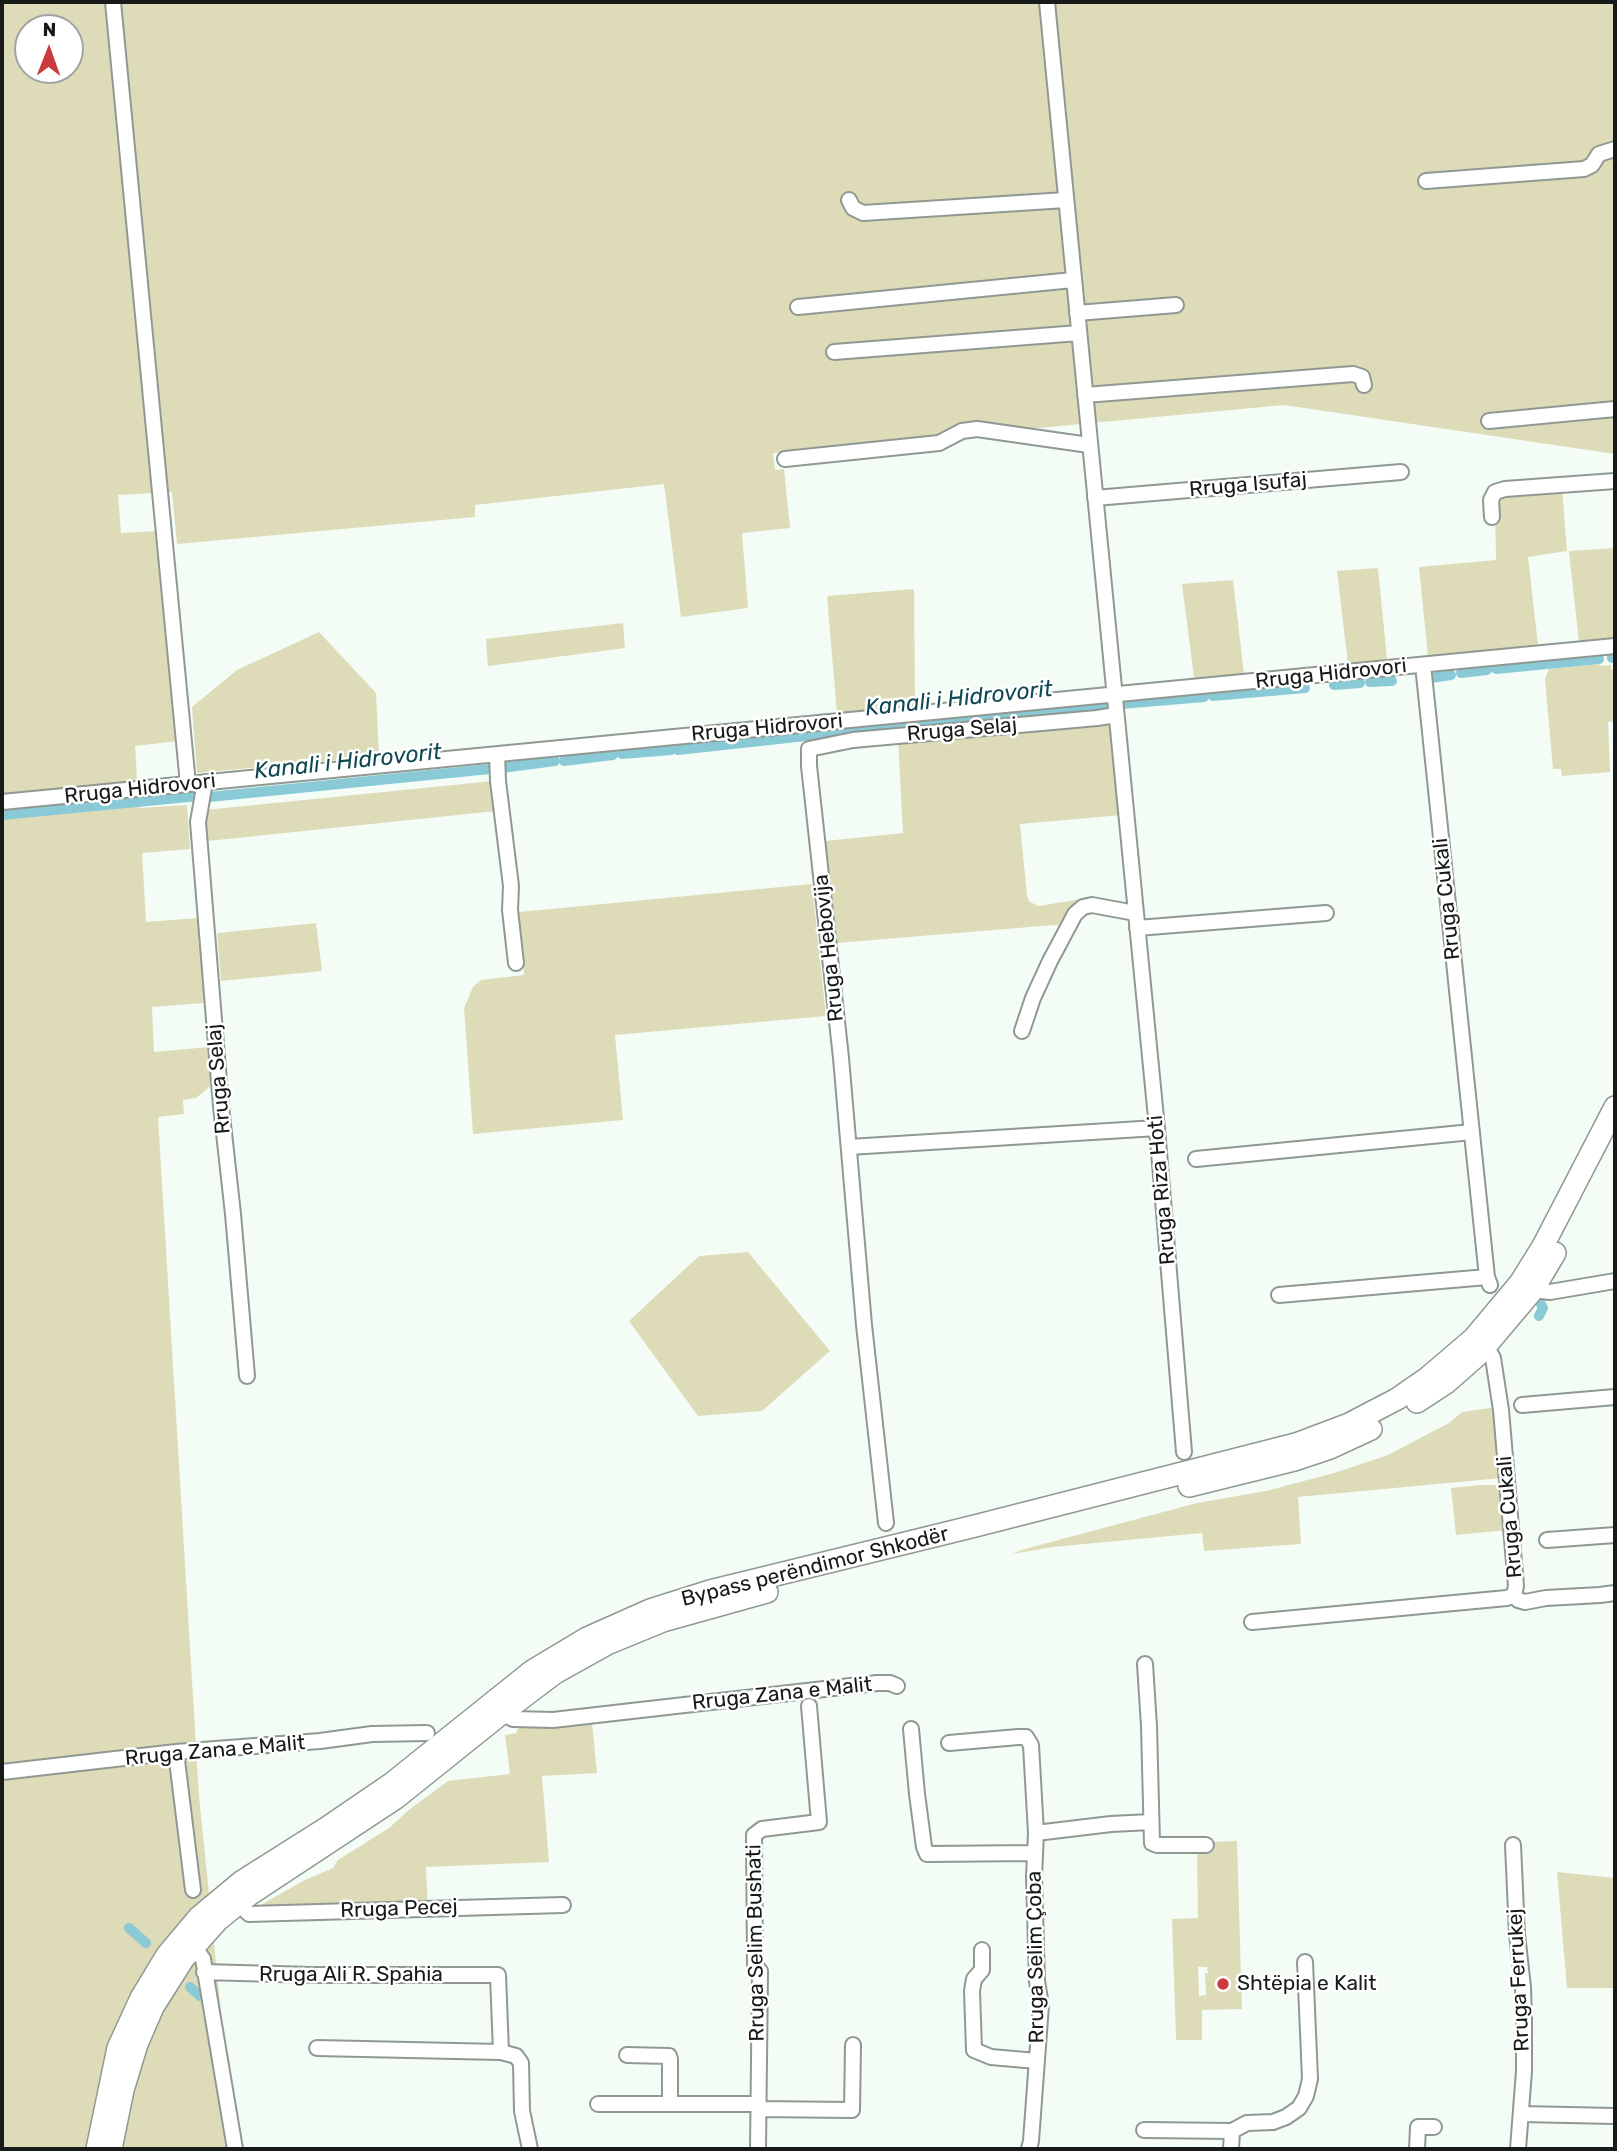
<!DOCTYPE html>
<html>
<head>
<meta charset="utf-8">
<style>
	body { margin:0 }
	#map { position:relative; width:1617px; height:2151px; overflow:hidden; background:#f3fdf6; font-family:Rubik,sans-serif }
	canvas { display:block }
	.frame { position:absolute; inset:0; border:4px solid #171a18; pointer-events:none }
	.north { position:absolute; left:14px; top:14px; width:70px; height:70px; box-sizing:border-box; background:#fff; border:2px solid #a2a3a3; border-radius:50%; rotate:1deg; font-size:19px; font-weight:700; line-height:28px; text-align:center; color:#171a18 }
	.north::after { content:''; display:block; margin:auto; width:24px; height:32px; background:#ca3a3f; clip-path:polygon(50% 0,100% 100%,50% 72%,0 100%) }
</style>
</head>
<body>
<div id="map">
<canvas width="1617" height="2151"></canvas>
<div class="frame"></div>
<div class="north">N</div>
</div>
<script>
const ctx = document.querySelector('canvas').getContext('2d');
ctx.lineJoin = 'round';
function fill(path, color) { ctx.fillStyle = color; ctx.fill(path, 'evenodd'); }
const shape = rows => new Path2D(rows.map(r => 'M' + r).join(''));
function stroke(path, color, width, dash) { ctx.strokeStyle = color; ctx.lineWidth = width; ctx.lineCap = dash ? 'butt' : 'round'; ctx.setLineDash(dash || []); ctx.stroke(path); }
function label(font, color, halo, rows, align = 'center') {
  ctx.font = font + ' Rubik,sans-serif'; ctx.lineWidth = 5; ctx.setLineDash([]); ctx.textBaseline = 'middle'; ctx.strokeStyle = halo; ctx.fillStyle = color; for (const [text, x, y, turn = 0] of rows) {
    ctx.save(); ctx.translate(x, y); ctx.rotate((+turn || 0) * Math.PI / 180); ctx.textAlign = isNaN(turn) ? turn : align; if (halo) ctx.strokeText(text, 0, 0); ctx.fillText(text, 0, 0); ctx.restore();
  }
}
fill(shape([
	[2,2,1615,2,1615,454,1284,405,773,453,775,470,784,469,790,528,742,533,748,608,681,617,664,484,475,505,475,517,177,544,172,492,118,495,121,533,156,531,178,741,135,746,139,808,187,805,190,849,142,853,146,922,198,918,200,935,198,944,201,948,205,1003,152,1007,154,1052,209,1047,213,1084,196,1098,183,1100,184,1114,158,1117,199,1796,235,2149,2,2149],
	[28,28,70,28,70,70,28,70],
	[1562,488,1567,551,1528,557,1538,645,1474,652,1471,654,1428,656,1419,567,1496,560,1495,509,1496,501,1502,494],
	[1615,548,1615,640,1579,643,1569,551],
	[1378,568,1387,659,1348,664,1337,571],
	[1233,580,1244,674,1194,678,1182,584],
	[914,589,915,706,837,714,827,596],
	[623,623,625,648,488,666,486,639],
	[319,632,376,693,379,756,197,773,192,707,237,670],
	[1599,664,1601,666,1611,665,1611,670,1615,669,1615,721,1608,722,1610,772,1562,776,1561,769,1553,769,1545,679,1549,669],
	[1112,720,1115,776,1122,815,1020,824,1027,896,1030,902,1039,906,1081,899,1066,924,837,943,825,841,903,833,898,739],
	[493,781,496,811,208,841,205,810],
	[812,884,826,1016,615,1035,623,1120,473,1134,464,1008,473,987,481,980,524,975,519,912],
	[316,923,322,971,221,981,217,933],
	[748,1252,830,1351,762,1411,698,1416,629,1321,699,1256],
	[1496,1407,1502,1478,1298,1497,1301,1544,1204,1551,1202,1533,1053,1547,1012,1554,1021,1550,1197,1503,1266,1491,1334,1473,1388,1455,1449,1423,1462,1412],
	[1481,1485,1500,1485,1507,1530,1456,1535,1451,1488],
	[589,1719,592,1723,597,1773,542,1776,549,1862,426,1867,428,1908,254,1909,303,1881,333,1868,338,1860,389,1828,410,1809,448,1781,510,1774,505,1735,516,1733,520,1725],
	[1237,1841,1242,2009,1202,2010,1202,2040,1176,2040,1172,1919,1198,1918,1197,1849,1210,1842],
	[1198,1967,1207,1967,1208,1973,1205,1973,1206,1995,1199,1996],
	[1615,1858,1615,1988,1567,1988,1557,1872,1614,1878]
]), '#dedbb9');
stroke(shape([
	[1612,658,1615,658],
	[1496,669,1599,659],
	[1461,673,1487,670],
	[1431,678,1451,675],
	[1370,682,1392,681],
	[1334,685,1360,683],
	[1213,696,1305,688],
	[1121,704,1204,697],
	[811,735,956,723,1112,706],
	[678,750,806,736],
	[622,754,671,750],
	[564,761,613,755],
	[502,768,555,761],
	[209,797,490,769],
	[2,815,199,796],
	[1539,1316,1543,1308,1539,1300],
	[129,1928,146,1943],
	[190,1987,200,1996]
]), '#8acad7', 10);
const minor = shape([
	[113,2,188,784],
	[1047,2,1157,1128,1184,1452],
	[1426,181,1584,169,1592,165,1599,154,1615,149],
	[849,200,853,208,863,213,1066,200],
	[798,307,1073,280],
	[1077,313,1176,305],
	[834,352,1079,333],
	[1085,395,1353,374,1362,377,1364,385],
	[1489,421,1615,409],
	[785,459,939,443,962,431,977,429,1089,445],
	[1095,498,1401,472],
	[1492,517,1491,500,1495,492,1505,489,1615,481],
	[1423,665,1487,1277,1490,1285],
	[497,754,498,781,511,886,510,910,516,963],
	[205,782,198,822,221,1106,233,1214,247,1376],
	[2,802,1615,646],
	[1137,928,1326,913],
	[1022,1031,1033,998,1050,961,1075,914,1083,907,1092,905,1135,913],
	[849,1147,1157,1128],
	[1196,1159,1472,1132],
	[1533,1290,1550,1292,1615,1281],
	[1279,1295,1487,1277],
	[1522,1405,1615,1397],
	[886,1523,864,1325,841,1058,809,766,809,749,853,740,1097,718,1116,715],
	[1547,1540,1615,1535],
	[1514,1595,1518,1600,1525,1602,1546,1598,1600,1595,1615,1593],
	[1252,1622,1507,1598,1514,1595,1516,1586,1501,1410,1493,1358,1486,1345],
	[1145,1664,1149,1726,1152,1843,1157,1845,1206,1845],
	[502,1713,513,1719,553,1720,877,1683,890,1683,897,1686],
	[911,1729,917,1794,924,1847,927,1854,1035,1853],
	[949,1743,1018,1737,1026,1737,1031,1745,1036,1833,1034,1877,1037,1981,1041,2005,1031,2141,1029,2149],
	[176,1752,193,1890],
	[2,1772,176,1752,320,1741,372,1734,427,1733],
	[1036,1833,1111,1824,1151,1822],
	[1513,1845,1517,1934,1523,1987,1524,2020,1524,2071,1518,2149],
	[238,1903,249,1914,563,1905],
	[194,1946,203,1959,235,2149],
	[982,1950,982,1970,974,1979,972,1991,974,2050,991,2057,1037,2061],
	[204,1972,311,1975,498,1975,501,2052],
	[317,2048,501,2052,516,2056,521,2063,522,2111,530,2149],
	[627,2055,669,2056,670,2059,670,2103],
	[598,2104,758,2104],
	[758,2109,852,2110,853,2045],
	[1521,2114,1615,2116],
	[1144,2130,1232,2131,1247,2123,1273,2122,1286,2117,1299,2108,1306,2096,1310,2079,1305,1962],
	[758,2149,760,1971,755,1965,754,1835,762,1829,819,1822,809,1706],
	[1231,2149,1232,2131],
	[1417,2149,1418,2127,1434,2127]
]);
const highway = shape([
	[1417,1402,1446,1383,1479,1354,1533,1290,1555,1253],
	[1189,1486,1294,1460,1330,1448,1371,1429],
	[97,2149,118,2048,141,1998,167,1955,199,1917,241,1882,325,1829,391,1784,532,1671,587,1638,650,1610,710,1591,971,1527,1296,1444,1349,1424,1397,1399,1426,1379,1474,1338,1520,1283,1543,1246,1615,1107],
	[111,2149,123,2090,137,2044,153,2007,184,1958,218,1920,249,1895,396,1798,502,1713,555,1673,607,1644,663,1621,767,1592]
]);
stroke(minor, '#8f9992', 18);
stroke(highway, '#8f9992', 24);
stroke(minor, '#fff', 14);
stroke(highway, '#fff', 21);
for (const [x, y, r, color] of [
	[1223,1984,7,"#ca3a3f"]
]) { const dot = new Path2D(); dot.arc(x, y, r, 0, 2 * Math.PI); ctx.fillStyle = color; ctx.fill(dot); stroke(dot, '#fff', 2.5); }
label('21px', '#171a18', '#fff', [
	["Rruga Isufaj",1248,485,-5],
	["Rruga Hidrovori",1331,674,-6],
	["Rruga Hidrovori",767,728,-5],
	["Rruga Selaj",962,730,-5],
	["Rruga Hidrovori",140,789,-6],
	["Rruga Cukali",1447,899,-96],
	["Rruga Hebovija",829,948,-96],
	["Rruga Selaj",219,1079,-95],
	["Rruga Riza Hoti",1162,1190,-95],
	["Rruga Cukali",1510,1517,-95],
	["Bypass perëndimor Shkodër",815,1567,-14],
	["Rruga Zana e Malit",782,1694,-6],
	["Rruga Zana e Malit",215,1751,-5],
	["Rruga Pecej",399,1909,-2],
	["Rruga Selim Bushati",756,1943,-91],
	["Rruga Selim Çoba",1036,1957,-91],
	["Rruga Ali R. Spahia",351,1975],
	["Rruga Ferrukej",1519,1980,-93]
]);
label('21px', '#171a18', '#fff', [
	["Shtëpia e Kalit",1237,1984]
], 'left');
label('italic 23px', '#0f4852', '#fff', [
	["Kanali i Hidrovorit",959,699,-6],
	["Kanali i Hidrovorit",348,762,-6]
]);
</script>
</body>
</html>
